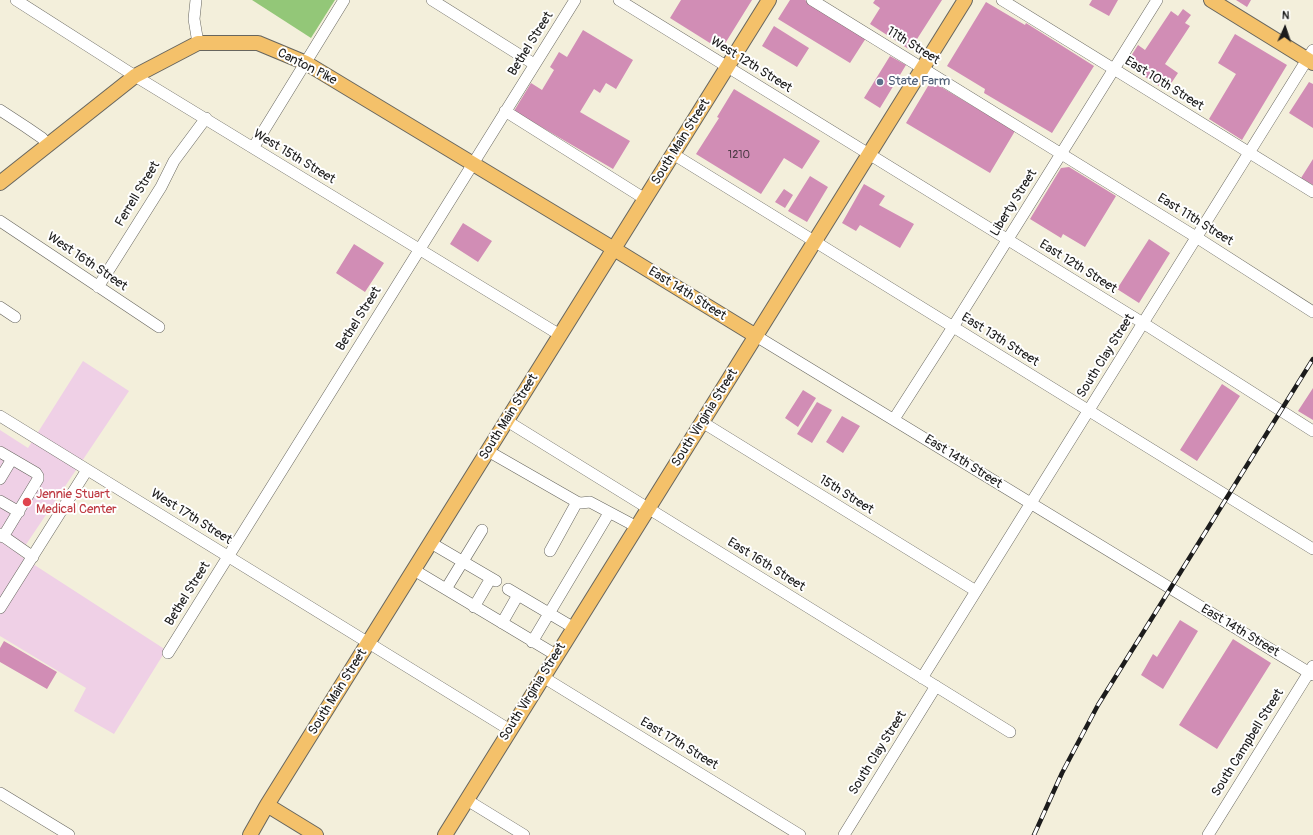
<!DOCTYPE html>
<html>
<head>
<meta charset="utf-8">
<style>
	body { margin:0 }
	#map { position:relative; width:1313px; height:835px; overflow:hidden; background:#f3efdb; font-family:Pangolin,sans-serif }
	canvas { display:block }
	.north { position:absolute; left:1265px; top:8px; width:40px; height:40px; -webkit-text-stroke:3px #fff; paint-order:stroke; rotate:3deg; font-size:11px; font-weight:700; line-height:16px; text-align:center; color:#1c1c1c }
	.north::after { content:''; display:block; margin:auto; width:14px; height:18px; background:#1c1c1c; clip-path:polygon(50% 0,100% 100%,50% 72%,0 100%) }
</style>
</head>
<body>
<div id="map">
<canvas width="1313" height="835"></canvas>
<div class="north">N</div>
</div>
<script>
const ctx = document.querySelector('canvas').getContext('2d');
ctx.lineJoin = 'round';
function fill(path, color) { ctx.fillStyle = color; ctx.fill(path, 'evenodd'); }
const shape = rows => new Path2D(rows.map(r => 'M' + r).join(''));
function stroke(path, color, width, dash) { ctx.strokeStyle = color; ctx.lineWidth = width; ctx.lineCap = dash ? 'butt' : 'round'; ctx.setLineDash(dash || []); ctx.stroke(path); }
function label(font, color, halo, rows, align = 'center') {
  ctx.font = font + ' Pangolin,sans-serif'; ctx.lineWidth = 4; ctx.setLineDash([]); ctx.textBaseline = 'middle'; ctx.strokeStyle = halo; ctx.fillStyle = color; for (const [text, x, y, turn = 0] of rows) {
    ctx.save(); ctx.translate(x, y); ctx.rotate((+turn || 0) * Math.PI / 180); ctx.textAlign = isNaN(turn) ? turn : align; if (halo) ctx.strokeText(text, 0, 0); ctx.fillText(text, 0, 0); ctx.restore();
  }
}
fill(shape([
	[83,361,129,391,19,555,166,650,114,734,74,711,86,688,0,636,0,430,28,448]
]), '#efd0e6');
fill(shape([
	[252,0,335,0,311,38]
]), '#93c778');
fill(shape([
	[681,0,752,0,721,50,670,18],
	[790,0,805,0,866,38,850,63,778,19],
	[875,0,942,0,910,50,870,24,880,8,873,3],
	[1092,0,1118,0,1109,16,1089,5],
	[1236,0,1251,0,1247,7],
	[986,2,1025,25,1026,23,1094,66,1052,133,984,93,985,89,947,66],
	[1183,9,1191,15,1185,23,1190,26,1165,64,1178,73,1170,85,1163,80,1159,86,1126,64,1138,45,1145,50,1171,11,1178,16],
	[774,26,809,48,797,67,762,46],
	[583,30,633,60,616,89,606,83,600,93,594,89,580,112,630,141,613,169,514,111,531,83,542,90,554,70,550,67,559,52,567,57],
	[1235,34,1287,65,1242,140,1209,119,1236,74,1218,63],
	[890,56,906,65,880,108,864,98],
	[931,81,1015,131,990,173,906,123],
	[1309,82,1313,84,1313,128,1289,113],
	[734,89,820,141,802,169,784,158,761,194,696,154,719,118,717,117],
	[1313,159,1313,185,1301,178],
	[1069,167,1116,196,1085,247,1063,234,1061,238,1030,219,1061,168],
	[810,176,828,187,807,222,788,211],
	[864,184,885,196,879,205,914,224,900,248,860,225,856,231,842,223],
	[784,189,793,195,785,208,775,202],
	[463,223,492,241,478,262,450,244],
	[1149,239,1170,253,1139,303,1117,289],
	[354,244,384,263,365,292,336,273],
	[1222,384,1240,396,1197,461,1180,450],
	[1313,388,1313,420,1298,411],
	[803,390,816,398,798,427,785,418],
	[817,402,832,410,812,443,797,434],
	[842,416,860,426,843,453,826,442],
	[1180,620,1198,631,1163,689,1141,675,1153,654,1157,657],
	[1233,639,1271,663,1217,749,1179,725],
	[4,641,57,672,47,689,0,662,0,648]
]), '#d18db5');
const minor = shape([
	[16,0,135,76,560,335],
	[196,0,194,19,198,43],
	[432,0,534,64],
	[619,0,1143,323,1313,431],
	[812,0,1196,237,1313,312],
	[1002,0,1313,192],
	[0,110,26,127,42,138,48,145],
	[505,111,645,199],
	[253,148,344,0],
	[673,154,1313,549],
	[0,221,159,327],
	[98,287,161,187,174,161,206,118],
	[0,307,15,317],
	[756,336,1313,675],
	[0,416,510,730],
	[894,419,953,327,1157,0],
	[507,421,1010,732],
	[702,422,976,591],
	[488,451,577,502,581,503,590,502,637,527],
	[0,452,36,473,38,476,38,479,3,537],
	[0,479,12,459],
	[0,501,19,512],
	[0,534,33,557],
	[431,543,496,581],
	[550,551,577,502],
	[414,570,556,655],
	[446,589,482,530],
	[508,589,574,628],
	[474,607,491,578],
	[0,608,87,470],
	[502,623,518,595],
	[532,642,609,513],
	[168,653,575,0],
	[543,677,800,835],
	[922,678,1313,50],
	[0,793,69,835],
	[467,800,524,835],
	[844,835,936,686],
	[1208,835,1313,666]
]);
const major = shape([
	[1211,0,1313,63],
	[0,183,135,76,198,43,258,43,306,63,614,249,756,336],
	[267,805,316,835],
	[250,835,267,805,769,0],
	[445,835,965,0]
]);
stroke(minor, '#67665f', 12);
stroke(major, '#67665f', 16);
stroke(minor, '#fff', 11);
stroke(major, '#f4c16a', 14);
const rail = shape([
	[1034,835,1062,773,1098,705,1313,359]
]);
stroke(rail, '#1c1c1c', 4.5);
stroke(rail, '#fff', 3, [9]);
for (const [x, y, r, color] of [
	[880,82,4,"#5c6f8a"],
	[27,502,5,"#e0444e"]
]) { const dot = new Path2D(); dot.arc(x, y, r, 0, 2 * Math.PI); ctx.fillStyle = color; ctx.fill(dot); stroke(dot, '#fff', 1.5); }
label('11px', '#493842', null, [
	["1210",739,155]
]);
label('13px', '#1c1c1c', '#fff', [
	["Bethel Street",531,44,-58],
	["11th Street",913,46,32],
	["West 12th Street",751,65,32],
	["Canton Pike",307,67,27],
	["East 10th Street",1164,84,32],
	["South Main Street",681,142,-58],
	["West 15th Street",294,157,31],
	["Ferrell Street",138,194,-59],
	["Liberty Street",1014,203,-58],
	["East 11th Street",1195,220,32],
	["West 16th Street",87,262,34],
	["East 12th Street",1078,267,32],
	["East 14th Street",687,294,32],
	["Bethel Street",359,319,-58],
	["East 13th Street",1000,340,32],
	["South Clay Street",1106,356,-58],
	["South Main Street",509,417,-58],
	["South Virginia Street",705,418,-58],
	["East 14th Street",963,462,32],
	["15th Street",846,495,32],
	["West 17th Street",191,517,32],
	["East 16th Street",766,565,32],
	["Bethel Street",188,594,-58],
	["East 14th Street",1240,631,31],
	["South Main Street",338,692,-58],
	["South Virginia Street",533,692,-58],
	["South Campbell Street",1248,743,-58],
	["East 17th Street",679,744,31],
	["South Clay Street",878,753,-58]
]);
label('13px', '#4e5e75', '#fff', [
	["State Farm",888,82]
], 'left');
label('13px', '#be3a42', '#fff', [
	["Jennie Stuart",36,495],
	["Medical Center",36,510]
], 'left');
</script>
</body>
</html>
